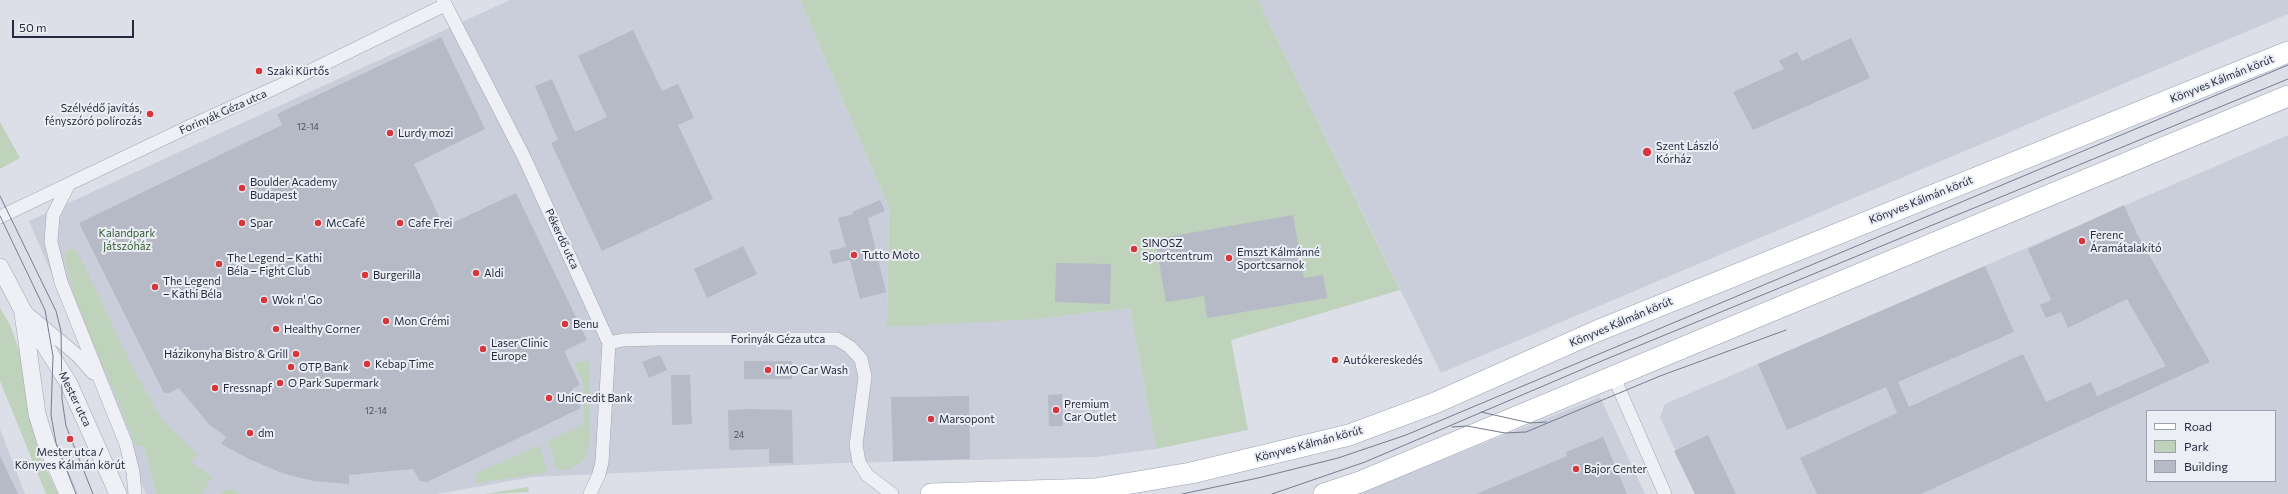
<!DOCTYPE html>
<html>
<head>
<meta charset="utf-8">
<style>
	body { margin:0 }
	#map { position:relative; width:2288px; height:494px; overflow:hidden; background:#dcdfe7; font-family:Commissioner,sans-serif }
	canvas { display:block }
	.legend { position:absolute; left:2146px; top:410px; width:130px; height:72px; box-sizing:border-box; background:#ebeef5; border:1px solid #9ca0ac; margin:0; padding:5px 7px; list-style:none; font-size:12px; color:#252b3f }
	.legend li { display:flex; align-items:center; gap:8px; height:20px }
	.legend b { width:20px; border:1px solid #9ca0ac }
	.scale { position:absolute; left:12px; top:20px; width:122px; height:18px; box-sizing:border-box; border:2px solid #252b3f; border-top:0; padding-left:5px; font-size:12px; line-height:14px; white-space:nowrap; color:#252b3f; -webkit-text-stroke:3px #ebeef5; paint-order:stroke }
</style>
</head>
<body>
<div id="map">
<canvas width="2288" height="494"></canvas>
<ul class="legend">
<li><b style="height:5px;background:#fff"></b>Road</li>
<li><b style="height:11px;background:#bfd2bc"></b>Park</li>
<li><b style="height:11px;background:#b6bac7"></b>Building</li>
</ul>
<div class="scale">50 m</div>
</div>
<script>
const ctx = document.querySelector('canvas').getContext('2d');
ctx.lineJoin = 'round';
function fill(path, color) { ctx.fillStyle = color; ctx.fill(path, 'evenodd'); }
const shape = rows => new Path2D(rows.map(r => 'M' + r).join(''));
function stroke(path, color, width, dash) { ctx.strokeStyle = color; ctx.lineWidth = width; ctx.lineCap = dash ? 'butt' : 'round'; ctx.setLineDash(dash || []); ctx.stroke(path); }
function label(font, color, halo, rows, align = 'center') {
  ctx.font = font + ' Commissioner,sans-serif'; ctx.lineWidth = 4; ctx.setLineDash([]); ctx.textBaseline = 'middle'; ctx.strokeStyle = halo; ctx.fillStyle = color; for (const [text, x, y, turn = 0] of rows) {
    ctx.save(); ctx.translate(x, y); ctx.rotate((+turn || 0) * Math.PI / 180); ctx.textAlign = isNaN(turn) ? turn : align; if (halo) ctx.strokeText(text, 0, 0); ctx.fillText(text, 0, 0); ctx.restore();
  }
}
fill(shape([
	[510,0,800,0,889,208,887,317,1038,319,1130,308,1156,449,1096,457,842,463,533,477,437,494,146,494,29,221],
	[1258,0,2288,0,2288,14,1441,373],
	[2288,135,2288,494,1695,494,1660,417,1665,404],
	[2147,411,2275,411,2275,481,2147,481],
	[1600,397,1645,494,1351,494,1397,478],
	[0,429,25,494,0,494]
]), '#caceda');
fill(shape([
	[800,0,1258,0,1400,290,1231,340,1248,430,1156,449,1130,308,1038,319,887,327,889,208],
	[0,122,20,158,0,169],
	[71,249,77,251,132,366,154,406,162,420,197,454,191,462,212,477,201,494,156,494,144,446,136,446,106,371,99,367,75,298,65,263,66,252],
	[0,308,10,325,22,358,27,402,39,454,58,494,46,494,0,381],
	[581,361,589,361,590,432,588,452,581,462,571,469,557,470,548,441,584,424,583,382,574,364],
	[540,445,547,473,476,483,475,474],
	[528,487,529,492,485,494],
	[231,489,240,494,221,494,223,491]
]), '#bfd2bc');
fill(shape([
	[633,30,662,91,678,84,694,118,678,125,713,199,602,251,551,143,558,140,535,86,552,79,575,132,607,117,578,56],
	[441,37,485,129,414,164,444,227,516,193,587,340,564,351,580,385,572,389,581,408,427,482,420,481,413,469,349,475,349,484,313,481,282,473,249,459,221,444,226,437,209,424,179,388,169,393,164,393,79,223,282,125,277,114],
	[1851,38,1870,78,1753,130,1733,92,1784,69,1779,61,1797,52,1802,61],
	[880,200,885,211,868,218,886,292,860,299,850,260,833,264,829,251,846,247,838,218,853,214,852,212],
	[2124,205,2137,234,2210,362,1921,494,1817,494,1800,458,1897,413,1886,387,1787,430,1758,364,1985,266,2014,332,1898,382,1909,407,2023,354,2046,402,2091,382,2097,396,2166,366,2127,299,2068,328,2061,312,2046,318,2040,305,2051,300,2028,249],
	[1293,215,1304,278,1323,275,1327,298,1207,318,1204,296,1166,302,1155,239],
	[743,246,757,274,707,298,694,269],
	[1056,263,1111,264,1110,304,1055,302],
	[660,355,667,370,649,378,642,362],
	[744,361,792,361,792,379,744,379],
	[671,375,690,375,692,424,672,425],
	[1062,394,1063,426,1049,426,1048,395],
	[969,396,970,459,893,461,891,397],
	[751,409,792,410,793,463,769,463,769,449,729,450,728,410],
	[1708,435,1736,494,1695,494,1674,451],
	[1603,437,1627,494,1476,494,1567,456,1566,452],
	[0,456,18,494,0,494]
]), '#b6bac7');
const minor = shape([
	[443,0,524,157,609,343,602,462,599,474,590,494],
	[69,184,53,215,51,242,61,282,126,444,133,472,135,494],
	[0,217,186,128,277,87,445,5],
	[29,315,77,355,93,373],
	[609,343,623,340,656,339,837,339,850,347,861,359,865,377,856,445,859,462,867,475,892,494],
	[1613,375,1665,494]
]);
const tertiary = shape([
	[0,267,22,309,69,384,118,494],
	[23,313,37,414,46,443,68,494]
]);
const primary = shape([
	[931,494,1095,489,1191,473,1349,435,1435,403,1597,331,2288,52],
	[1324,494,1360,482,2288,96]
]);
stroke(minor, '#a1a5b1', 14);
stroke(tertiary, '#a1a5b1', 18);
stroke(primary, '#9aa1b4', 22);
stroke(minor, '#eff0f5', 13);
stroke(tertiary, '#eff0f5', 17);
stroke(primary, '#fff', 21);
stroke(shape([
	[0,196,56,311,61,331,62,399,66,426,93,494],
	[0,216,45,310,53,356,51,415,56,443,76,494],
	[1481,412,1530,423,1546,422],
	[1452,427,1467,426,1505,433,1526,432,1660,376,1786,330],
	[1182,494,1258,478,1338,458,1406,435,2288,65],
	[1272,494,1365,462,1604,360,2288,79]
]), '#747c92', 1);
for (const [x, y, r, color] of [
	[259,71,4,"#d8363a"],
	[150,114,4,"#d8363a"],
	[390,133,4,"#d8363a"],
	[1647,152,5,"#d8363a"],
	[242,188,4,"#d8363a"],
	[242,223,4,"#d8363a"],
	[318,223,4,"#d8363a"],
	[400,223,4,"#d8363a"],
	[2082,241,4,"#d8363a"],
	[1134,249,4,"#d8363a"],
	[854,255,4,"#d8363a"],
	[1229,258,4,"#d8363a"],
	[219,264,4,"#d8363a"],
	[476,273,4,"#d8363a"],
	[365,275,4,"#d8363a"],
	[155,287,4,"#d8363a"],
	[264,300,4,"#d8363a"],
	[386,321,4,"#d8363a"],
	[565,324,4,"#d8363a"],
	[276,329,4,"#d8363a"],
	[483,349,4,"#d8363a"],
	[296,354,4,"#d8363a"],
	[1335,360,4,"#d8363a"],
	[367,364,4,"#d8363a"],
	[291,367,4,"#d8363a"],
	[768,370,4,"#d8363a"],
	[280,383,4,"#d8363a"],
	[215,388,4,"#d8363a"],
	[549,398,4,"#d8363a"],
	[1056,410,4,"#d8363a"],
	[931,419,4,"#d8363a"],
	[250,433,4,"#d8363a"],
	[70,439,4,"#d8363a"],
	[1576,469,4,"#d8363a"]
]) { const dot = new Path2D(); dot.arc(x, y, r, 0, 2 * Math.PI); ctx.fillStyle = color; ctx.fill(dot); stroke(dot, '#ebeef5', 1.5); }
label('9px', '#494f61', null, [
	["12-14",308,127],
	["12-14",376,411],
	["24",739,435]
]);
label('11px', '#252b3f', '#ebeef5', [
	["Szaki Kürtős",267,71],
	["Szélvédő javítás,",142,108,"right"],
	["fényszóró polírozás",142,121,"right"],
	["Lurdy mozi",398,133],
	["Szent László",1656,146],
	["Kórház",1656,159],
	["Boulder Academy",250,182],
	["Budapest",250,195],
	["Spar",250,223],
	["McCafé",326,223],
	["Cafe Frei",408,223],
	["Ferenc",2090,235],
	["Áramátalakító",2090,248],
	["SINOSZ",1142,243],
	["Sportcentrum",1142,256],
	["Emszt Kálmánné",1237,252],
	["Sportcsarnok",1237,265],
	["Tutto Moto",862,255],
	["The Legend – Kathi",227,258],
	["Béla – Fight Club",227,271],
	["Aldi",484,273],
	["Burgerilla",373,275],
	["The Legend",163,281],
	["– Kathi Béla",163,294],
	["Wok n' Go",272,300],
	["Mon Crémi",394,321],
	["Benu",573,324],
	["Healthy Corner",284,329],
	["Laser Clinic",491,343],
	["Europe",491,356],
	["Házikonyha Bistro & Grill",288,354,"right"],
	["Autókereskedés",1343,360],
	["Kebap Time",375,364],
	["OTP Bank",299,367],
	["IMO Car Wash",776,370],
	["O Park Supermark",288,383],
	["Fressnapf",223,388],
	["UniCredit Bank",557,398],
	["Premium",1064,404],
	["Car Outlet",1064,417],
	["Marsopont",939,419],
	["dm",258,433],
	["Mester utca /",70,452,"center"],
	["Könyves Kálmán körút",70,465,"center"],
	["Bajor Center",1584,469]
], 'left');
label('11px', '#252b3f', '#ebeef5', [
	["Könyves Kálmán körút",2222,79,-22],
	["Forinyák Géza utca",223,112,-24],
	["Könyves Kálmán körút",1921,200,-22],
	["Pékerdő utca",562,239,65],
	["Könyves Kálmán körút",1621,322,-23],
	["Forinyák Géza utca",778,339],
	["Mester utca",75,399,64],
	["Könyves Kálmán körút",1309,444,-15]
]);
label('11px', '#345b31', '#ebeef5', [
	["Kalandpark",127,233],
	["Játszóház",127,246]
]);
</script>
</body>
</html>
